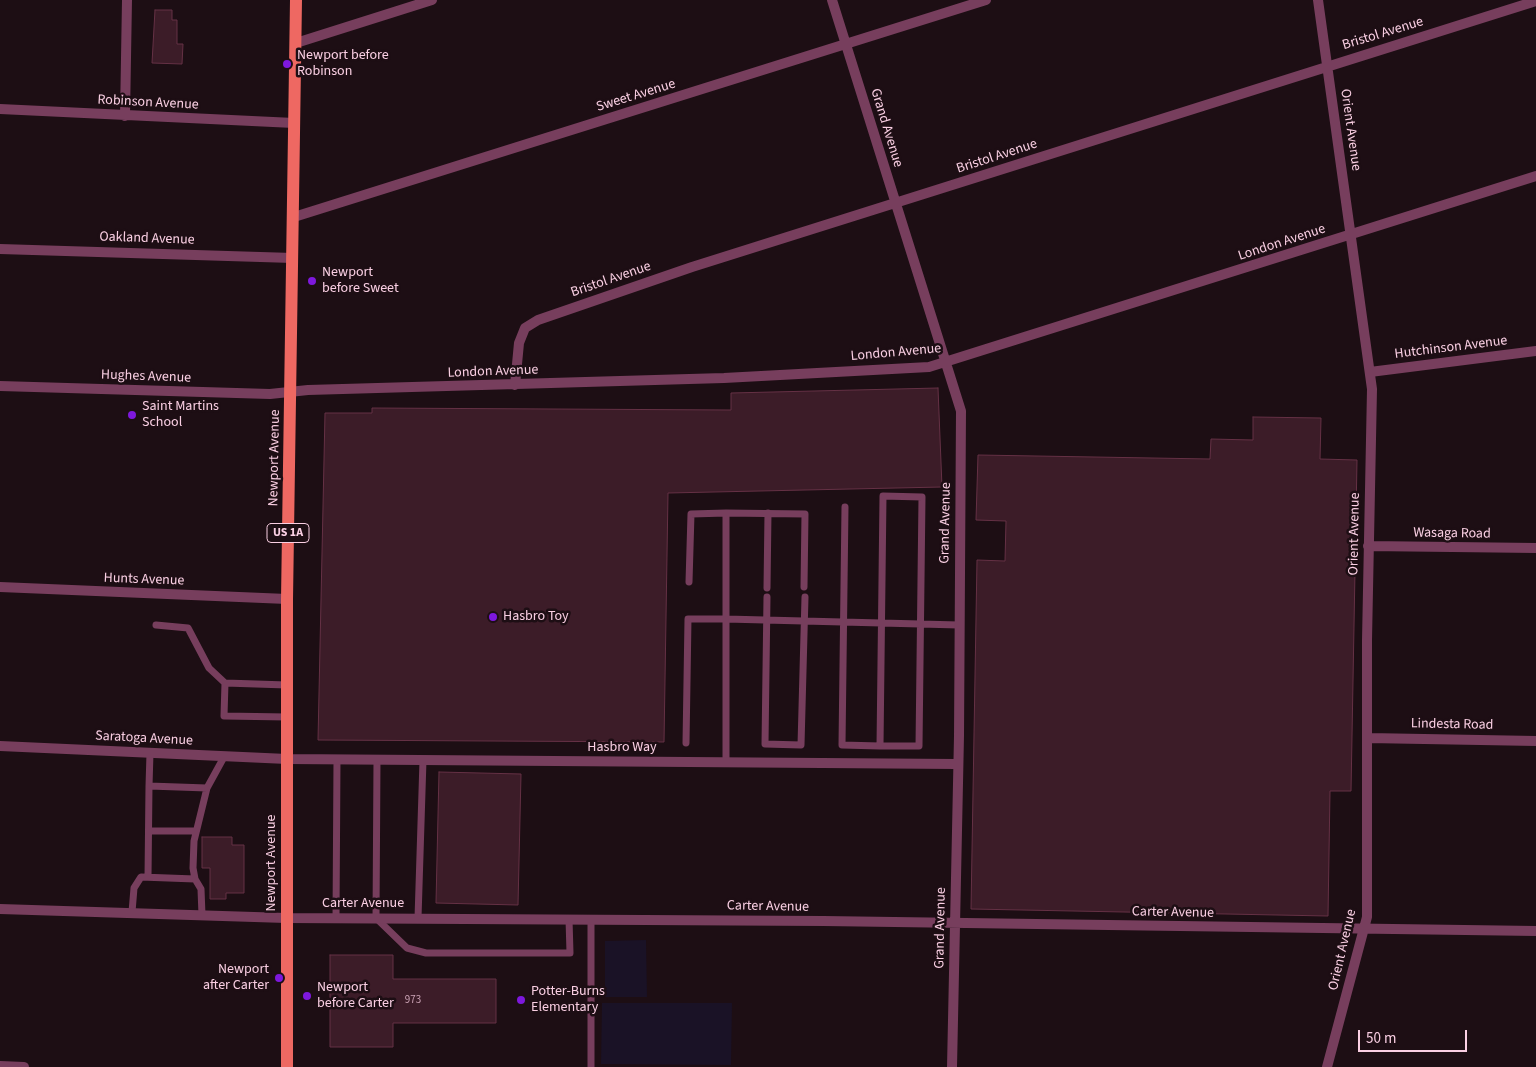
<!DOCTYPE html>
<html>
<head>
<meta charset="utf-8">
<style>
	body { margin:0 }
	#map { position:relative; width:1536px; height:1067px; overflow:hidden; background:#1d0e14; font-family:"Source Sans 3",sans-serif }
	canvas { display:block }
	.scale { position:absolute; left:1358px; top:1030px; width:109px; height:22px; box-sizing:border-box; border:2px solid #facfe3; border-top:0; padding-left:6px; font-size:15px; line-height:18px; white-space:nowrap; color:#facfe3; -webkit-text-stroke:4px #1d0e14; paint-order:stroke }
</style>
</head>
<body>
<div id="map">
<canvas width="1536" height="1067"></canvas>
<div class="scale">50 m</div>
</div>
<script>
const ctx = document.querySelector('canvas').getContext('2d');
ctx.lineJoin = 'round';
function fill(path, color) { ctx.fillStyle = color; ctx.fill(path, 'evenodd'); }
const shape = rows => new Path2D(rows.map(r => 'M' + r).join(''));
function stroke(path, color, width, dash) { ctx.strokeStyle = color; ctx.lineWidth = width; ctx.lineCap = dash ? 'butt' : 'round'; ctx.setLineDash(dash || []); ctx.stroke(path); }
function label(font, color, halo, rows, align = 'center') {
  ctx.font = font + ' "Source Sans 3",sans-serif'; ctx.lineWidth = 5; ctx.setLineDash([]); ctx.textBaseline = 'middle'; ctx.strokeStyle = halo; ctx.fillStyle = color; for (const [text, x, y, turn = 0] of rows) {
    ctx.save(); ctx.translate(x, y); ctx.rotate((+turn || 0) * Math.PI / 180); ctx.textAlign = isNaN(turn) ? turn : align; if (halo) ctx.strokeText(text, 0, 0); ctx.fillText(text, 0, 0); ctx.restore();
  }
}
fill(shape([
	[646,940,647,997,605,997,605,941],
	[602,1003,732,1003,731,1065,601,1064]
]), '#1a1226');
const building = shape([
	[155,10,172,10,172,20,177,20,177,44,183,44,182,64,152,63,155,10],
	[938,388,942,487,668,493,664,742,318,740,325,413,372,413,372,408,731,410,731,393,938,388],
	[1253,417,1321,418,1320,459,1357,460,1351,791,1330,791,1328,916,971,909,977,560,1005,561,1006,521,976,520,978,455,1210,459,1211,439,1253,440,1253,417],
	[439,772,521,774,518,905,436,903,439,772],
	[202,837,232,837,232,845,244,845,244,893,226,893,226,899,210,899,210,868,202,868,202,837],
	[330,955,393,955,393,979,496,979,496,1023,393,1023,393,1047,330,1047,330,955]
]);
fill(building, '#3c1c28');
stroke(building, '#653145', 1);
stroke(shape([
	[845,507,842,745,880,746,883,496,922,497,919,746,880,746],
	[726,513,805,514,804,587],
	[767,588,768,513],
	[767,597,765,744,801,745,805,597],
	[156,625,188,628,209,668,225,683],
	[287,685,225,683,224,716,287,717],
	[686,743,688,619,726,619,726,513,691,514,689,582],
	[377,760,376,918,407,948,426,953,570,953,569,919],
	[726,763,726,619,959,625],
	[149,786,150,753],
	[207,788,224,757],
	[149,831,196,831],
	[148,877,149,786,207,788,194,841,193,868,195,879,201,889,202,915],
	[132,912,134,888,141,877,195,879],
	[336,918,337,760],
	[418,918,423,760],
	[591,1067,591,919]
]), '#773e5d', 7);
stroke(shape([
	[832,0,961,411,959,736,952,1067],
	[1318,0,1372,389,1367,640,1367,917,1327,1067],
	[296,43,432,0],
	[0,109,294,123],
	[125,116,127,0],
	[294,217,986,0],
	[0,249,293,258],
	[1370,372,1536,351],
	[515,385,519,343,525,328,538,320,692,267,1536,1],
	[0,386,270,394,308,390,724,378,929,367,1536,176],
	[1368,546,1536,548],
	[0,587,287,599],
	[1368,738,1536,741],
	[0,746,287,759,956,764],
	[0,909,286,918,823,921,1536,931],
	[0,1066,24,1067]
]), '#773e5d', 10);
stroke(shape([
	[287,1067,287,599,296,0]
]), '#ee6862', 12);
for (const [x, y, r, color] of [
	[287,64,5,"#7e18dd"],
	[312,281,5,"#7e18dd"],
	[132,415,5,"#7e18dd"],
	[493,617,5,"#7e18dd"],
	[279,978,5,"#7e18dd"],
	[307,996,5,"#7e18dd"],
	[521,1000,5,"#7e18dd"]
]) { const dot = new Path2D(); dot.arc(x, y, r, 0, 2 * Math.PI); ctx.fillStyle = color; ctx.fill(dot); stroke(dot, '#1d0e14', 2); }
label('11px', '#caa2b4', null, [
	["973",413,1001]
]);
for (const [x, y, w] of [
	[288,533,42]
]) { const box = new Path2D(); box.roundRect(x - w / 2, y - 9.5, w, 19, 4); ctx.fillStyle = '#1d0e14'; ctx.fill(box); stroke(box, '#facfe3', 1); }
label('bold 12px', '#facfe3', null, [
	["US 1A",288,533]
]);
label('14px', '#facfe3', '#1d0e14', [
	["Bristol Avenue",1383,34,-17],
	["Sweet Avenue",636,96,-17],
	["Robinson Avenue",148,103,3],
	["Grand Avenue",886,128,73],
	["Orient Avenue",1350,130,82],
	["Bristol Avenue",997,157,-18],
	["Oakland Avenue",147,239,2],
	["London Avenue",1282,243,-18],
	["Bristol Avenue",611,280,-19],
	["Hutchinson Avenue",1451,348,-7],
	["London Avenue",896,353,-5],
	["London Avenue",493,372,-2],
	["Hughes Avenue",146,377,2],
	["Newport Avenue",275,458,-89],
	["Grand Avenue",946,523,-89],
	["Orient Avenue",1355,534,-89],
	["Wasaga Road",1452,534,1],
	["Hunts Avenue",144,580,2],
	["Lindesta Road",1452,725,1],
	["Saratoga Avenue",144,739,3],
	["Hasbro Way",622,748],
	["Newport Avenue",272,863,-90],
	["Carter Avenue",363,904],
	["Carter Avenue",768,907,1],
	["Carter Avenue",1173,913,1],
	["Grand Avenue",941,928,-89],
	["Orient Avenue",1343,950,-77]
]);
label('14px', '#facfe3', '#1d0e14', [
	["Newport before",297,56],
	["Robinson",297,72],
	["Newport",322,273],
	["before Sweet",322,289],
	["Saint Martins",142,407],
	["School",142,423],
	["Hasbro Toy",503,617],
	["Newport",269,970,"right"],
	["after Carter",269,986,"right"],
	["Newport",317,988],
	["before Carter",317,1004],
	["Potter-Burns",531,992],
	["Elementary",531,1008]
], 'left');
</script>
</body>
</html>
